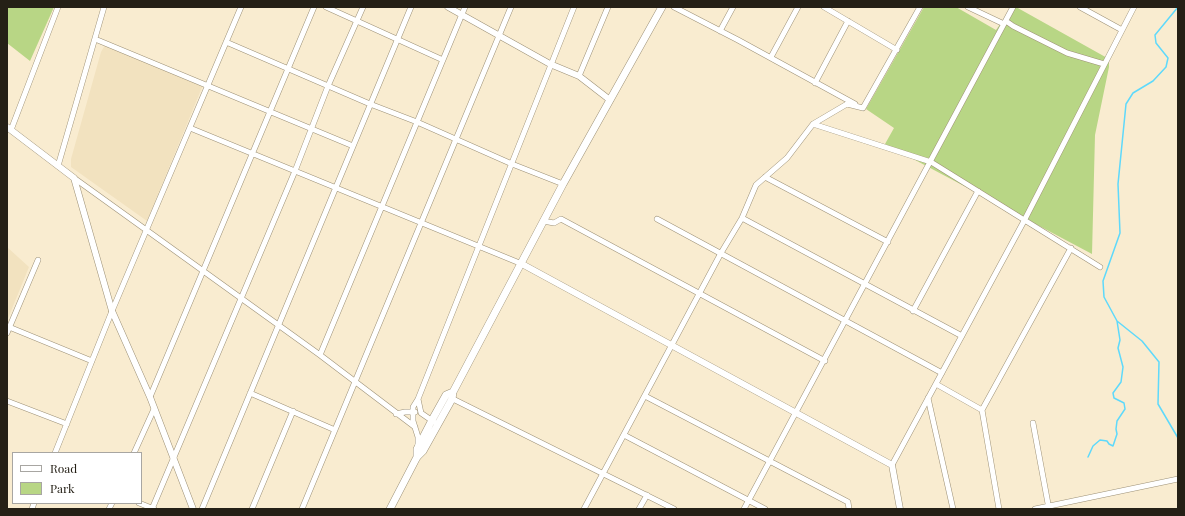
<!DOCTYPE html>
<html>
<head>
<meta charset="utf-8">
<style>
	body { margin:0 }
	#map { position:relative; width:1185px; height:516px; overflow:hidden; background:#f9ecd0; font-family:"Playfair Display",serif }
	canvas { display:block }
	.frame { position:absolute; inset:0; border:8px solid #252016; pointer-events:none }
	.legend { position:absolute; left:12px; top:452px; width:130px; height:52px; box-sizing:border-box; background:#fff; border:1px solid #a8a6a2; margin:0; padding:5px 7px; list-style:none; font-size:12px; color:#252016 }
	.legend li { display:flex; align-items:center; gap:8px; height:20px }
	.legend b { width:20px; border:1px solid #a8a6a2 }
</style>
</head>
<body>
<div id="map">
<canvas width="1185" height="516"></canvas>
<div class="frame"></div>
<ul class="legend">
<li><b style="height:5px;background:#fff"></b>Road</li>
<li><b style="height:11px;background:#b8d685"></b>Park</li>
</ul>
</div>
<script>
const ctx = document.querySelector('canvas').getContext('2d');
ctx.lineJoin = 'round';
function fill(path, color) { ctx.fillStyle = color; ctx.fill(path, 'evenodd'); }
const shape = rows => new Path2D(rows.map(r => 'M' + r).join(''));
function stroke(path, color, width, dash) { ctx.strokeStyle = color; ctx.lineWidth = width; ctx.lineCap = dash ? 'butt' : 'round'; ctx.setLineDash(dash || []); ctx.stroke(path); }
fill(shape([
	[105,45,203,85,147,221,71,167,71,159,101,52],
	[7,247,29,267,7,321]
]), '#f2e2bf');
fill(shape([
	[7,7,54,7,30,61,7,43],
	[924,7,956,7,996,30,1012,7,1016,7,1109,59,1109,67,1095,135,1092,254,885,144,894,128,866,109]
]), '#b8d685');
stroke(shape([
	[1178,7,1155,35,1156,43,1168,58,1166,67,1153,81,1133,93,1126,104,1118,184,1120,233,1103,281,1104,297,1117,321,1142,341,1159,362,1158,404,1178,438],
	[1088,457,1093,446,1100,440,1107,441,1109,444,1113,446,1117,434,1116,429,1117,421,1125,409,1124,403,1114,398,1113,393,1121,382,1123,367,1118,348,1120,340,1117,321],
	[1177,509,1178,507]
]), '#5ed9fb', 1.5);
const minor = shape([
	[326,7,443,60],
	[674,7,738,40,855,104],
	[824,7,897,50],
	[968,7,1004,24],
	[1080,7,1122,30],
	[1006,21,1013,26,1067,53,1104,64],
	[720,31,733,7],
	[95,39,353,146],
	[226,42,370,104,417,122,512,164,563,184],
	[771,57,798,7],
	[579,76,608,7],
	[815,83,848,21],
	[863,108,920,7],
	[813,124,931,162,1100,267],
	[190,128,522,264],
	[11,130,58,7],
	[58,166,104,7],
	[765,177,888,242],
	[74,178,320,355,415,427],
	[742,218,962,336],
	[657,219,942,373],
	[543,221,554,223,561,219,825,361],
	[913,311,978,191],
	[9,327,92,361],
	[7,333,38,260],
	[320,355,465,7],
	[936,384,982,410],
	[250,393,335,430],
	[645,396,848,502,849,509],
	[150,397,314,7],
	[451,398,674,509],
	[928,398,953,509],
	[418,399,421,413,434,422],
	[7,401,67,424],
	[396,414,405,412,415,412],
	[1033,423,1049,509],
	[624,435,765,509],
	[418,445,418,437,413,421,413,407,418,399,574,7],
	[55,453,112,311,241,7],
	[134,453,154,409],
	[892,465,1024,221,1134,7],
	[139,503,154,509],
	[32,509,34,503],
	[109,509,112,503],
	[152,509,295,171,328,86,363,7],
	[202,509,411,7],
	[252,509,293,411],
	[302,509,511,7],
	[584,509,721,253,742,218,756,185,787,158,813,124,847,104,863,108],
	[639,509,647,495],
	[744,509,1013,7],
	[999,509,982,410,1071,248],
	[1035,509,1178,479]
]);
const tertiary = shape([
	[448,7,550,64,579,76,610,100],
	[7,127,74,178,112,311,150,397,193,509],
	[522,264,892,465,900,509]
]);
const secondary = shape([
	[417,457,417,449,432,420,446,395,453,392],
	[390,509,417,457,423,451,452,399,453,392,563,184,662,7]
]);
stroke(minor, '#9d9177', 6);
stroke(tertiary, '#9d9177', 7);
stroke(secondary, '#9d9177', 8);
stroke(minor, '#fff', 5);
stroke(tertiary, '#fff', 6);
stroke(secondary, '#fff', 7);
</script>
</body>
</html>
